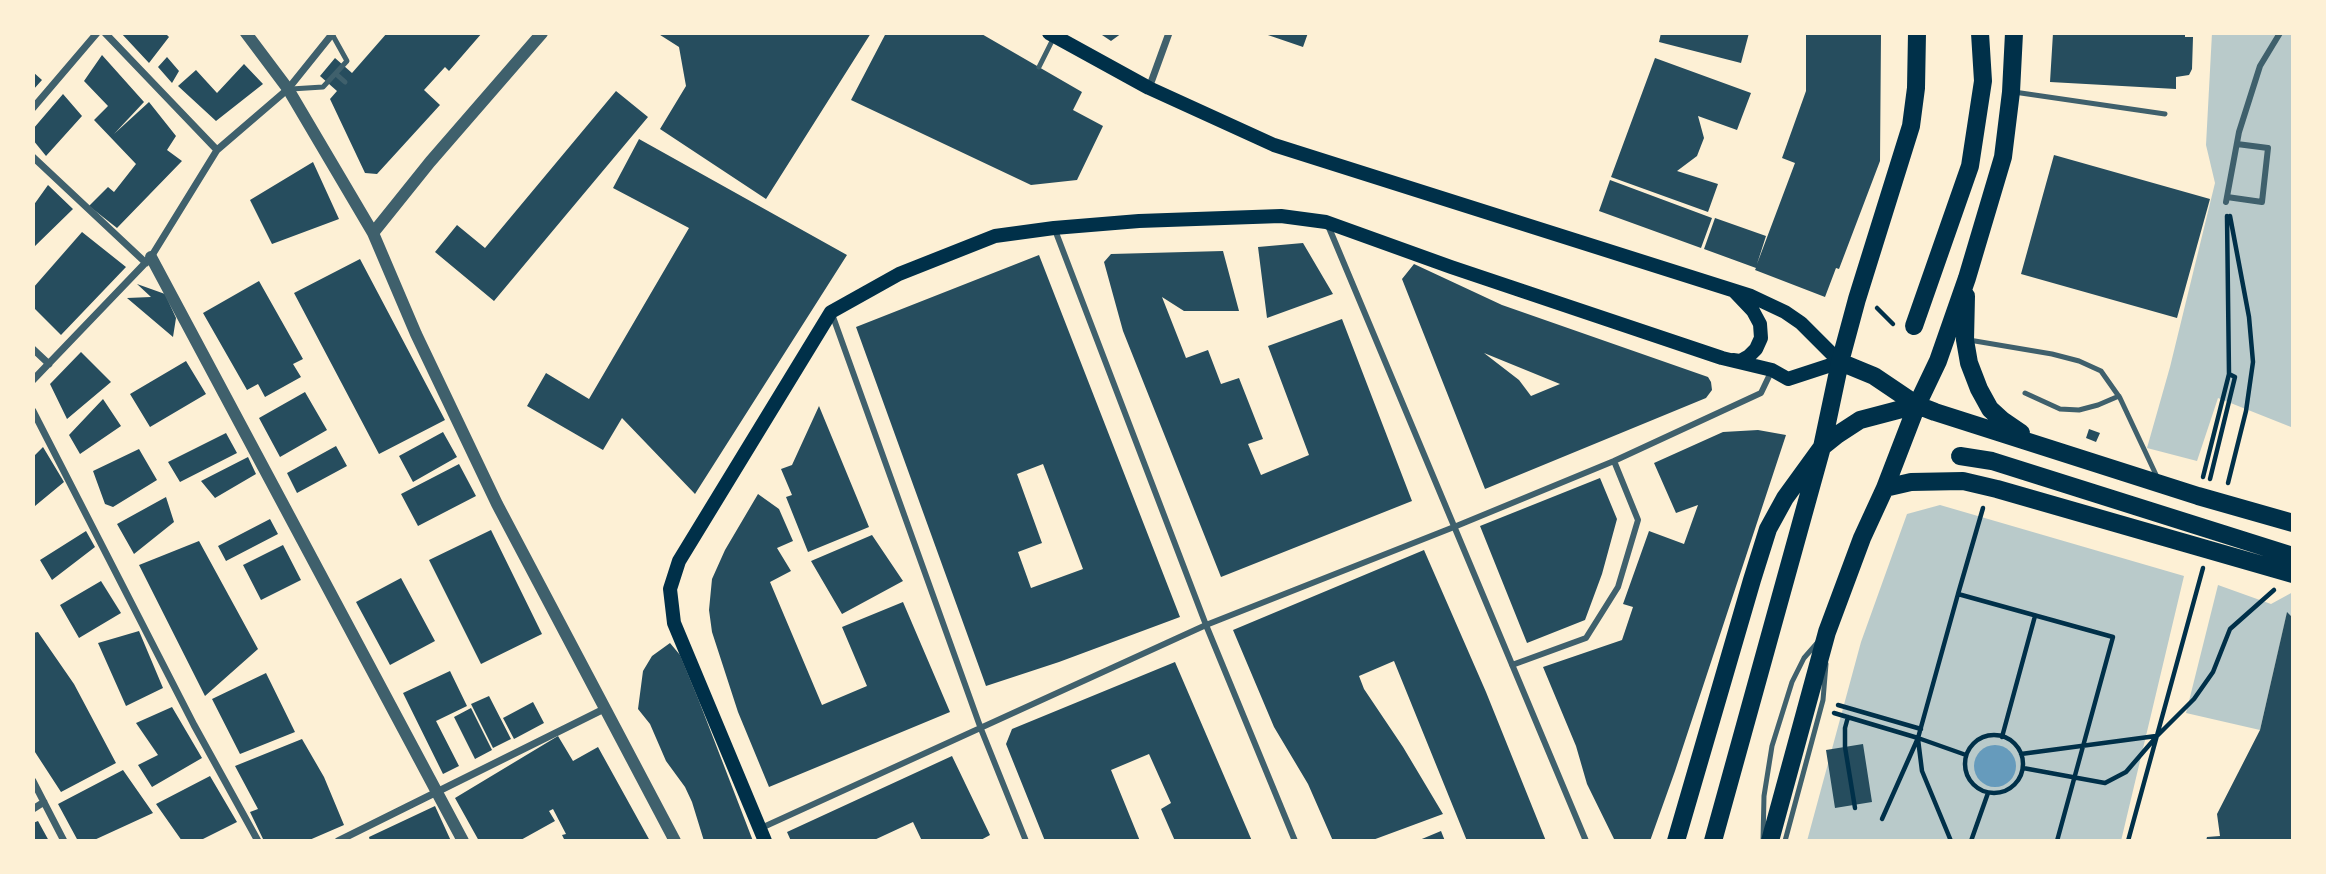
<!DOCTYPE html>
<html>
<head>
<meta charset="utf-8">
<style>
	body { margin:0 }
	#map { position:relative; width:2326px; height:874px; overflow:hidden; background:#fdf0d5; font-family:"Varela Round",sans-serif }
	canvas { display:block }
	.frame { position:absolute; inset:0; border:35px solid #fdf0d5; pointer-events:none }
</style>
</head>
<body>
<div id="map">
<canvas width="2326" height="874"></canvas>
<div class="frame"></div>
</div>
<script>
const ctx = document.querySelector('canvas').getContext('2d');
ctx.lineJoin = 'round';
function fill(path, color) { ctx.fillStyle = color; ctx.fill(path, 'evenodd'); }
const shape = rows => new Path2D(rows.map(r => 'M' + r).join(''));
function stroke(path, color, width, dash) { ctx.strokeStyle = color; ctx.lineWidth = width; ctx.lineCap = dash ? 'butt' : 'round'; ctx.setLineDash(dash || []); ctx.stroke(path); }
fill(shape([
	[2212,33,2293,33,2293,423,2291,427,2218,398,2197,461,2147,448,2170,367,2215,183,2206,145],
	[1940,505,2184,576,2121,841,1807,841,1861,642,1907,514],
	[2218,585,2271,604,2293,592,2293,618,2287,613,2260,730,2186,713]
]), '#b9caca');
fill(shape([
	'1974 766a21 21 0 1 1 42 0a21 21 0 1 1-42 0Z'
]), '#669bbc');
fill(shape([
	[121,33,165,33,169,37,149,63],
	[387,33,482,33,449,71,445,67,424,90,440,105,377,174,365,173,330,99,337,91,320,76,335,58,352,73],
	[657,33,871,33,766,199,660,129,686,86,679,47],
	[886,33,980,33,1082,92,1073,110,1103,126,1077,180,1031,185,851,100],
	[1099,33,1122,33,1111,41],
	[1262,33,1308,33,1303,47],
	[1661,33,1749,33,1741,63,1659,42],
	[1806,33,1881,33,1880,161,1839,269,1836,268,1825,297,1755,270,1756,268,1704,249,1715,218,1766,236,1757,264,1795,163,1782,158,1806,91],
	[2053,33,2185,33,2185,37,2193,37,2192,69,2189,75,2176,77,2176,89,2050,82],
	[102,55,144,102,114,134,149,102,176,136,167,150,182,161,117,228,89,206,108,187,114,192,136,164,94,120,108,106,84,81],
	[167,57,179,71,172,83,158,67],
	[1655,58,1751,93,1737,130,1698,116,1704,138,1697,156,1677,171,1718,184,1708,212,1611,177],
	[244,64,263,84,216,121,178,86,196,70,217,93],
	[33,72,42,80,33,90],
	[616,91,648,117,494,301,435,252,457,225,485,248],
	[63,94,82,116,46,156,33,140,33,129],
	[639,139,847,255,695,494,622,418,603,450,527,406,546,373,589,399,689,228,613,188],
	[2054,155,2210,199,2177,318,2021,274],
	[313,162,339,219,272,244,250,200],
	[1610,180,1712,218,1701,248,1599,211],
	[48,185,73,209,33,248,33,206],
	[82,232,126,267,61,335,33,307,33,288],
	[1303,243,1333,294,1267,318,1258,247],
	[1223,251,1239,311,1184,311,1162,297,1186,358,1208,350,1221,384,1239,378,1263,439,1248,444,1261,475,1309,455,1268,346,1342,319,1412,501,1221,577,1123,331,1104,262,1111,254],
	[1039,255,1180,617,1059,662,986,686,856,327],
	[1043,464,1083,569,1031,588,1018,552,1042,543,1017,474],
	[360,259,445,420,379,454,294,293],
	[1414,264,1502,305,1708,377,1711,382,1712,390,1706,398,1485,489,1402,279],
	[1484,353,1560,384,1531,396,1519,380],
	[259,281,303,359,293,364,301,377,265,397,258,384,247,390,203,313],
	[137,284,165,294,176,318,173,337,127,298,151,297],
	[81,352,111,382,67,419,50,384],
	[186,361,206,394,150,427,130,394],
	[305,392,327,430,280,457,259,418],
	[103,399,121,426,80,454,69,435],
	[819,406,869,527,808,552,786,497,792,495,781,469,792,465],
	[2089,429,2100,433,2096,442,2086,438],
	[1758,430,1786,435,1675,771,1650,841,1615,841,1587,784,1576,746,1543,667,1622,640,1633,607,1623,604,1649,531,1684,544,1698,505,1676,513,1654,463,1723,432],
	[443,432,457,457,413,482,399,456],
	[226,433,237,453,180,482,168,462],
	[336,446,347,466,297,493,287,473],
	[43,447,64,482,35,506,33,457],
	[139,449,157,480,113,507,105,504,93,471],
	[248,457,256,474,215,498,201,481],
	[459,464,476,496,418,526,401,494],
	[1600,478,1617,519,1602,574,1585,620,1527,643,1480,526],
	[758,494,779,509,793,541,777,548,791,571,770,582,822,705,867,686,842,627,903,602,950,712,769,787,738,712,712,632,709,610,712,579,725,550],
	[166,497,174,522,134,554,117,524],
	[270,519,278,534,226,561,218,546],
	[491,530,542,634,481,664,429,560],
	[86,531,95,547,52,580,40,560],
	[872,535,903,581,842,614,811,561],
	[199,541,258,649,205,696,139,565],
	[283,545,301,580,261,600,243,565],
	[1424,550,1486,692,1546,841,1467,841,1394,661,1359,676,1364,689,1403,747,1443,814,1370,841,1333,841,1308,784,1274,727,1233,630],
	[401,578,435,641,390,665,356,602],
	[101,581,121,613,79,638,60,605],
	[2287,612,2293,618,2293,841,2206,841,2207,837,2220,836,2217,814,2260,730],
	[139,631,163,688,126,706,98,643],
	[38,632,74,684,116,763,61,792,33,749,33,633],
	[670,643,680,655,699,701,753,841,704,841,692,802,685,787,666,761,650,724,638,709,643,671,652,656],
	[1175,662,1252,841,1175,841,1161,809,1171,803,1149,754,1111,770,1140,841,1045,841,1006,744,1012,729],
	[450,671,467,706,436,721,459,766,443,774,403,693],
	[266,673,295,732,240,754,212,699],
	[489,696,511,739,493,748,471,704],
	[533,702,544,723,514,739,503,718],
	[172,707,202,758,152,787,138,765,158,755,136,723],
	[471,708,492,750,475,759,454,717],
	[558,736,573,761,598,747,650,841,565,841,562,835,566,834,553,809,549,811,555,821,519,841,479,841,455,798],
	[302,739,324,777,344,825,307,841,264,841,250,812,258,809,235,766],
	[1863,744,1872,802,1835,808,1826,750],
	[952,756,990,835,979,841,922,841,913,822,872,841,791,841,787,832],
	[123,770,153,813,92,841,78,841,58,804],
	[210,776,237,822,199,841,182,841,156,804],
	[435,806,451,841,370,841,369,837],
	[38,821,49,841,33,841,33,823],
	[1441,831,1445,841,1417,841]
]), '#264d5e');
stroke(shape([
	[1877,308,1893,324],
	[2203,477,2229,374,2227,216],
	[2210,479,2235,377,2229,374],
	[2228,483,2246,411,2253,362,2249,317,2230,216],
	[1958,594,1983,508],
	[1838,705,1921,729],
	[1834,713,1918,738,1966,755],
	[1848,717,1845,728,1845,747,1855,808],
	'1965 764a29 29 0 1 1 58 0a29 29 0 1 1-58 0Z',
	[2002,737,2035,616],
	[1918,739,1922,771,1951,841],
	[2021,754,2156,736],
	[2023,768,2105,783,2126,772,2157,736,2194,699,2213,672,2230,629,2274,590],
	[1882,819,1918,738,1958,594,2113,637,2057,841],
	[1971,841,1988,793],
	[2128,841,2203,568]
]), '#003049', 4.5);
stroke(shape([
	[1039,67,1053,39],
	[336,74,345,82],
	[291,89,323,87,347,61,332,34],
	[2014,92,2165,114],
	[1969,340,2052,354,2079,361,2101,371,2120,398,2158,479],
	[2025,393,2060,409,2079,410,2098,405,2119,396],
	[1763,841,1764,796,1772,746,1792,682,1804,658,1818,642],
	[1785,841,1823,700,1826,664]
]), '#3f606c', 5);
stroke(shape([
	[2227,197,2262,202,2268,148,2237,144],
	[2226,202,2239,132,2260,66,2280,33],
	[1327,223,1586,841],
	[1055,230,1206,625,1295,841],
	[832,314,981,729,1026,841],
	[1512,665,1586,638,1618,587,1638,520,1614,461],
	[759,829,1206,625,1454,527,1614,461,1761,393,1772,370]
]), '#3f606c', 6);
stroke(shape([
	[105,33,217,150],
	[1149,88,1169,33],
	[33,108,97,33],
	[33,157,146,263],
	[33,349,49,364],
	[33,380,151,257,217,150,288,89,333,33],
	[33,411,194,725,258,841],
	[33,781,64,841],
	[33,809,44,802],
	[338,841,606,708]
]), '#3f606c', 7);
stroke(shape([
	[246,33,288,89,373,233,416,334,497,504,675,841],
	[373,233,430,162,542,33],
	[151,257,463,841]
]), '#3f606c', 12);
stroke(shape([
	[1733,360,1740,361,1749,356,1756,349,1761,338,1760,324,1753,311,1734,291],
	[765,841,674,623,670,589,679,561,831,312,899,274,995,236,1054,228,1139,221,1281,216,1326,222,1451,267,1722,358,1772,370,1788,379,1840,362,1801,323,1785,312,1751,296,1274,145,1149,88,1049,33]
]), '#003049', 14);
stroke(shape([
	[1966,296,1965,340,1969,363,1979,389,1990,409,2002,420,2021,433],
	[1914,326,1970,166,1983,81,1980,33],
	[1840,362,1874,376,1917,405,1935,412,2198,496,2293,523],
	[1960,456,1992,461,2293,556],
	[1885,488,1911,482,1963,481,1997,489,2293,574],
	[1676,841,1752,580,1768,529,1785,498,1822,447,1837,435,1860,420,1917,405],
	[1713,841,1822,447,1840,362,1857,299,1911,126,1916,88,1917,33],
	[1770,841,1827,632,1862,538,1885,488,1917,405,1938,361,1967,278,2003,157,2011,92,2014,33]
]), '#003049', 18);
</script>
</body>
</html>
